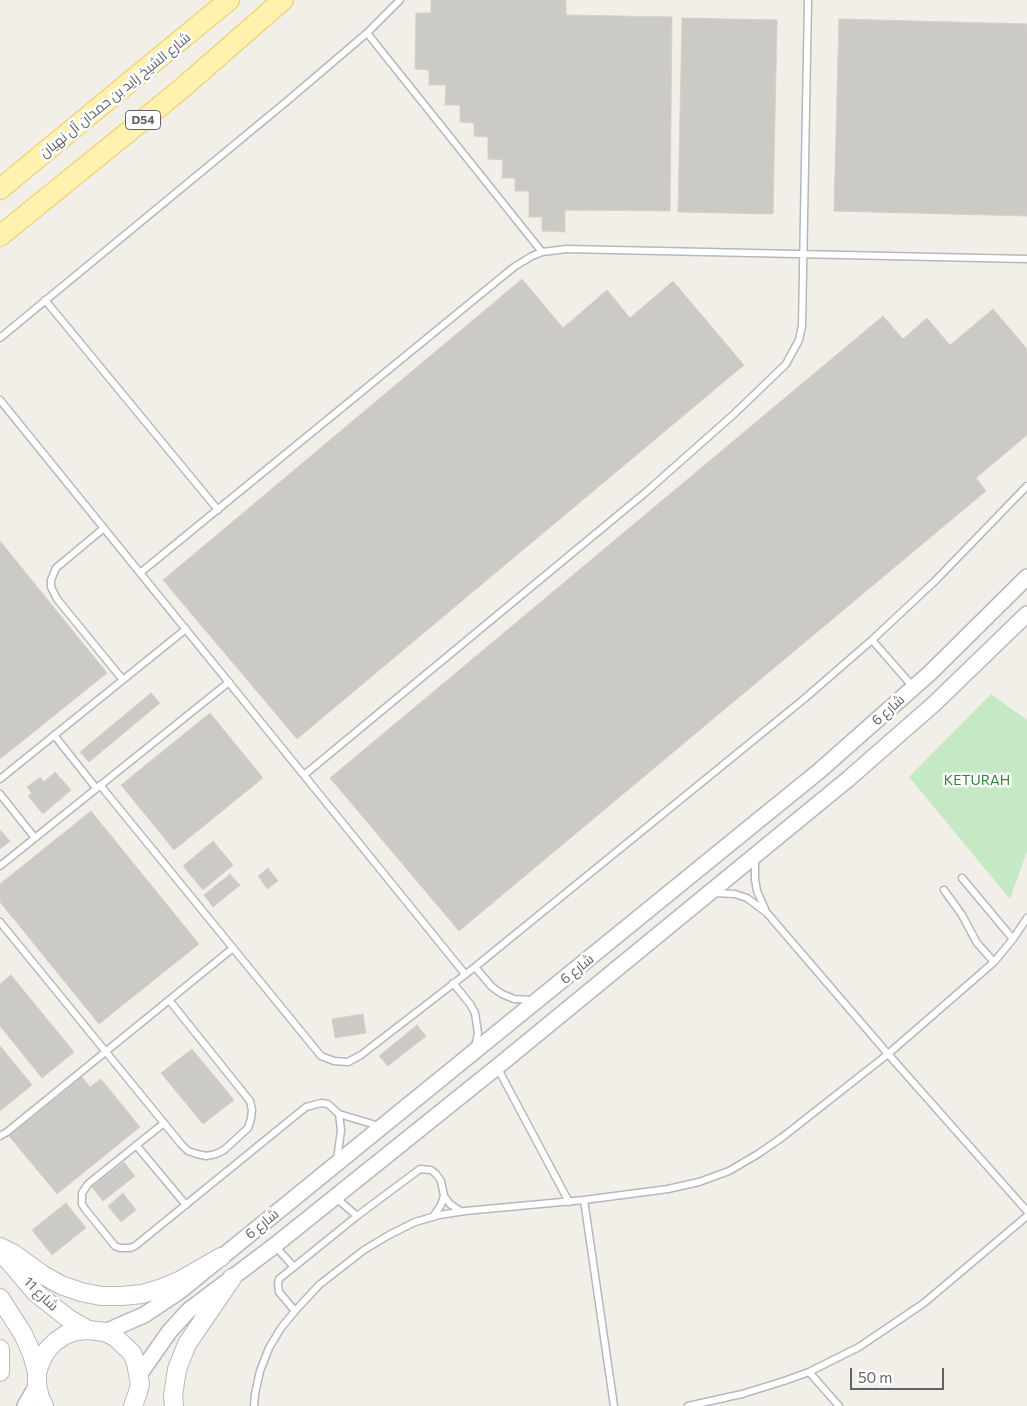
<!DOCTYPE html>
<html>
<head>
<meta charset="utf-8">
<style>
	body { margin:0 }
	#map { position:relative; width:1027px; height:1406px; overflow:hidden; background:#f1efe8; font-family:Commissioner,sans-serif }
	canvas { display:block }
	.scale { position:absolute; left:850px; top:1368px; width:94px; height:22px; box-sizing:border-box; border:2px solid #5f6368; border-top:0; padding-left:6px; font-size:15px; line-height:18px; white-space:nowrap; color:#5f6368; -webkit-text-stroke:4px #fff; paint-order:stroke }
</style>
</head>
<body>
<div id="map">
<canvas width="1027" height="1406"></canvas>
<div class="scale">50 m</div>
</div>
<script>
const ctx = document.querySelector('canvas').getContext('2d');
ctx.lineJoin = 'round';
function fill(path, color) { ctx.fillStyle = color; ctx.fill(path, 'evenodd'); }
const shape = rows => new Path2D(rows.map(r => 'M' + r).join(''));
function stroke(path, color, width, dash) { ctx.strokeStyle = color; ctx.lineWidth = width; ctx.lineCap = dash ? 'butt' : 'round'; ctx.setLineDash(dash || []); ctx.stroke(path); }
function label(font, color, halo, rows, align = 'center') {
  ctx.font = font + ' Commissioner,Cairo,sans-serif'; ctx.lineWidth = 5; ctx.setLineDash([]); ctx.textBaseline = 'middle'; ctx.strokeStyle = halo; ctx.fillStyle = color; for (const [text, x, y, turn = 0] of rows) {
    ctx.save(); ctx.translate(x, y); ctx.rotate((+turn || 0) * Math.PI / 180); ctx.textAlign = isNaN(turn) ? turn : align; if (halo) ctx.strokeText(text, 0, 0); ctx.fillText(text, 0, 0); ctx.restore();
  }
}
fill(shape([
	[991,694,1027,720,1027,851,1010,899,909,777]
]), '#c5e8c5');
const building = shape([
	[431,0,566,0,566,15,672,17,670,211,565,210,565,232,542,231,542,217,529,217,529,191,515,191,515,178,502,178,503,160,488,159,488,137,474,136,474,123,460,122,460,105,445,105,446,85,429,85,429,70,415,69,416,13,431,13,431,0],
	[682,18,777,20,773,214,678,212,682,18],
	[839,19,1027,24,1027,216,834,211,839,19],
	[522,279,563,328,607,290,630,318,673,281,744,365,297,739,163,580,522,279],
	[993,309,1027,349,1027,435,976,478,986,491,459,931,330,778,883,316,903,339,927,318,950,345,993,309],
	[0,541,107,673,0,759,0,541],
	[151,693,160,703,89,762,80,752,151,693],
	[210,713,263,778,174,850,121,785,210,713],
	[55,772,71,790,43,814,28,796,32,793,27,787,40,777,44,782,55,772],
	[91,811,199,944,99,1024,0,902,0,884,91,811],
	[0,830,10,841,0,849,0,830],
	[213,841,233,865,203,890,183,866,213,841],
	[268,868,278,881,267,889,258,876,268,868],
	[230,874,240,885,213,907,204,895,230,874],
	[11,975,74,1052,42,1078,0,1026,0,984,11,975],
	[363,1014,366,1033,335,1038,332,1019,363,1014],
	[417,1025,426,1036,388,1066,379,1056,417,1025],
	[0,1046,32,1085,0,1111,0,1046],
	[192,1049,234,1100,203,1124,161,1073,192,1049],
	[82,1077,90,1087,101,1079,140,1127,57,1194,9,1136,82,1077],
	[124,1162,135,1176,103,1201,92,1187,124,1162],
	[123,1193,136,1210,121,1222,108,1206,123,1193],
	[66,1203,86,1228,52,1255,32,1230,66,1203]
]);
fill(building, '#cccac5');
stroke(building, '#d6d1c6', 1);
const service = shape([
	[367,33,542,252],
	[45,300,218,510],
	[0,338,286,102,367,33,400,0],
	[0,400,465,974],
	[104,528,56,568,51,580,51,587,57,599,123,680],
	[140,573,514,267,532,256,542,252,567,249,1027,259],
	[872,640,914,688],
	[54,735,96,788],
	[304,775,646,492,734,414,786,364,799,340,802,326,808,0],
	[0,779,186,629],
	[100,785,321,1056,334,1061,348,1062,361,1055,475,967,804,699,872,640,935,581,1027,486],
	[0,794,35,838],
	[755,859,755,879,757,891,765,909],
	[0,866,229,682],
	[962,878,1013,939],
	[944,890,962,915,977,943,994,962],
	[715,893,735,894,747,898,767,913,888,1054,1027,1211],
	[0,922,181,1144,188,1151,197,1154,206,1156,216,1154,224,1150,248,1128,251,1119,252,1110,250,1101,169,1000],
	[475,967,492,987,502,994,514,999,533,1000],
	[453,983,470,1004,475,1013,478,1033,475,1047],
	[497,1067,569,1202],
	[164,1123,88,1184,82,1193,82,1204,85,1209,115,1246,120,1248,130,1248,135,1246,306,1107,321,1103,328,1104,339,1114,379,1126],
	[0,1136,7,1132,233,948],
	[136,1145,186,1205],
	[337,1160,341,1130,339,1114],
	[335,1197,357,1216],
	[584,1200,614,1406],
	[433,1217,441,1205,444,1196],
	[275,1246,294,1267],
	[295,1311,279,1292,278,1284,279,1279,357,1216,420,1169,431,1170,436,1174,441,1181,444,1196,450,1204,460,1211],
	[809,1372,839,1406],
	[254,1406,255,1394,260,1371,269,1348,281,1328,295,1311,319,1285,364,1250,389,1235,415,1222,439,1215,465,1211,584,1200,668,1189,699,1182,729,1171,758,1154,784,1136,888,1054,994,962,1013,939,1027,918],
	[688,1406,742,1394,784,1381,809,1372,859,1347,924,1303,1027,1216]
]);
const tertiary = shape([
	[105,1332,144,1315,180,1291,760,819,818,772,930,673,1027,577],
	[139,1375,169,1332,188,1311,274,1246,497,1067,847,780,935,703,1027,614],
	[25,1406,37,1385]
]);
const secondary = shape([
	[0,1247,14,1254,43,1275,61,1285,81,1292,101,1296,122,1296,142,1294,162,1288,181,1280,221,1257],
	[3,1254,36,1293,69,1319,88,1330],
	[0,1298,23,1334,32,1354,37,1372],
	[0,1349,0,1372],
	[44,1406,40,1398,37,1385,37,1372,41,1361,47,1350,55,1342,65,1335,76,1331,88,1330,105,1332,115,1337,132,1353,136,1363,140,1384,138,1392,133,1406],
	[174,1406,173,1396,177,1369,187,1344,232,1278]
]);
const primary = shape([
	[0,189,229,0],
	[0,236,180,90,283,0]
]);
stroke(service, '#b5b8bc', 9);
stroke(tertiary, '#b5b8bc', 18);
stroke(secondary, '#b6babf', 20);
stroke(primary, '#f2c960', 22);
stroke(service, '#fff', 6);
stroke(tertiary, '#fff', 15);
stroke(secondary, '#fff', 18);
stroke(primary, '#fff2af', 20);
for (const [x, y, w] of [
	[143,120,35]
]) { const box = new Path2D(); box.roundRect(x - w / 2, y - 9.5, w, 19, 4); ctx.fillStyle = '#fff'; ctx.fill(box); stroke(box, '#5f6368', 1); }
label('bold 12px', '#5f6368', null, [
	["D54",143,120]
]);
label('14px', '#5f6368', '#fff', [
	["شارع الشيخ زايد بن حمدان آل نهيان",115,95,-39],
	["شارع 6",888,710,-42],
	["شارع 6",577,969,-39],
	["شارع 6",262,1224,-39],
	["شارع 11",41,1294,44]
]);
label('14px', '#348238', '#fff', [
	["KETURAH",977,780]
]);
</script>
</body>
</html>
